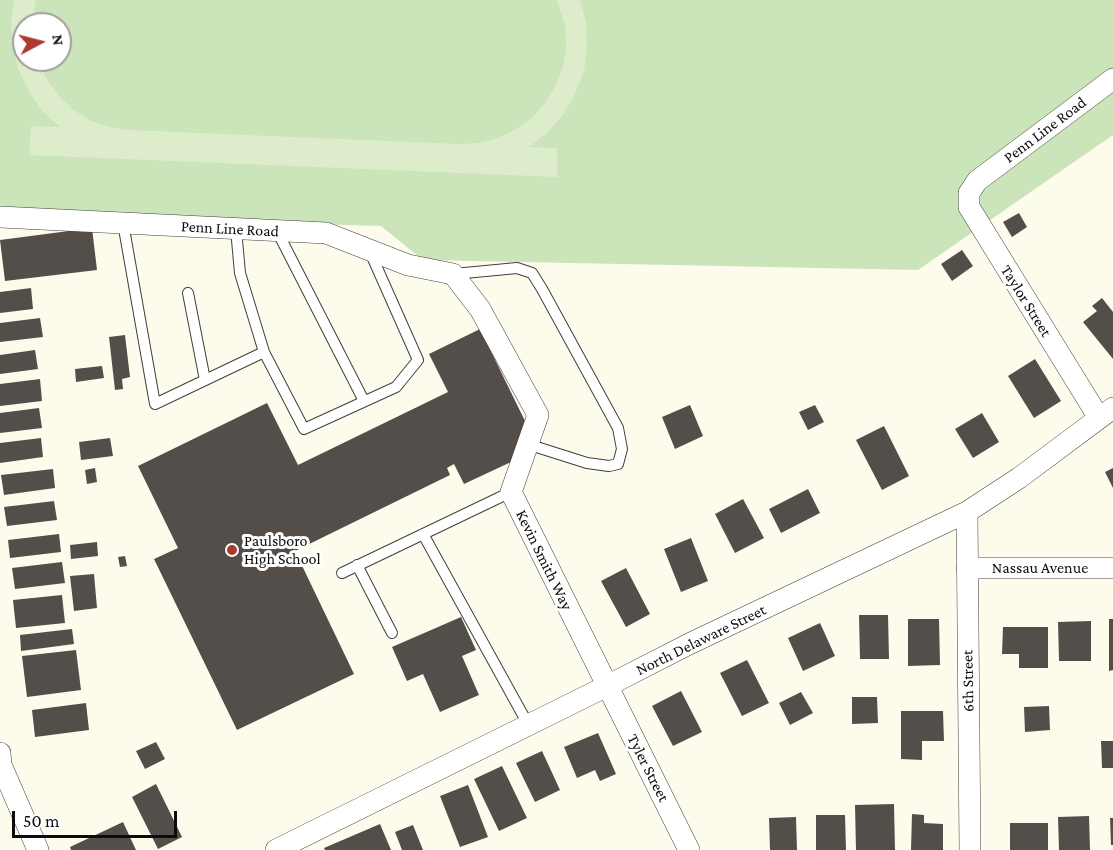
<!DOCTYPE html>
<html>
<head>
<meta charset="utf-8">
<style>
	body { margin:0 }
	#map { position:relative; width:1113px; height:850px; overflow:hidden; background:#fdfcec; font-family:"Crimson Pro",serif }
	canvas { display:block }
	.north { position:absolute; left:12px; top:12px; width:60px; height:60px; box-sizing:border-box; background:#fff; border:2px solid #9e9e9e; border-radius:50%; rotate:83deg; font-size:16px; font-weight:700; line-height:24px; text-align:center; color:#0c0c0c }
	.north::after { content:''; display:block; margin:auto; width:21px; height:27px; background:#ae3931; clip-path:polygon(50% 0,100% 100%,50% 72%,0 100%) }
	.scale { position:absolute; left:12px; top:811px; width:165px; height:27px; box-sizing:border-box; border:3px solid #0c0c0c; border-top:0; padding-left:8px; font-size:18px; line-height:21px; white-space:nowrap; color:#0c0c0c; -webkit-text-stroke:4px #fff; paint-order:stroke }
</style>
</head>
<body>
<div id="map">
<canvas width="1113" height="850"></canvas>
<div class="north">N</div>
<div class="scale">50 m</div>
</div>
<script>
const ctx = document.querySelector('canvas').getContext('2d');
ctx.lineJoin = 'round';
function fill(path, color) { ctx.fillStyle = color; ctx.fill(path, 'evenodd'); }
const shape = rows => new Path2D(rows.map(r => 'M' + r).join(''));
function stroke(path, color, width, dash) { ctx.strokeStyle = color; ctx.lineWidth = width; ctx.lineCap = dash ? 'butt' : 'round'; ctx.setLineDash(dash || []); ctx.stroke(path); }
function label(font, color, halo, rows, align = 'center') {
  ctx.font = font + ' "Crimson Pro",serif'; ctx.lineWidth = 6; ctx.setLineDash([]); ctx.textBaseline = 'middle'; ctx.strokeStyle = halo; ctx.fillStyle = color; for (const [text, x, y, turn = 0] of rows) {
    ctx.save(); ctx.translate(x, y); ctx.rotate((+turn || 0) * Math.PI / 180); ctx.textAlign = isNaN(turn) ? turn : align; if (halo) ctx.strokeText(text, 0, 0); ctx.fillText(text, 0, 0); ctx.restore();
  }
}
fill(shape([
	[0,0,1113,0,1113,135,918,270,423,260,381,226,0,215],
	[24,24,60,24,60,60,24,60]
]), '#cbe4b9');
fill(shape([
	[14,0,36,0,32,24,24,24,24,60,38,60,47,80,59,96,74,110,91,121,110,127,130,130,459,144,478,143,498,138,516,129,533,117,546,102,556,85,563,66,566,46,565,25,557,0,580,0,586,22,587,47,584,71,575,94,563,115,546,134,529,147,557,148,557,177,29,155,31,126,60,127,43,112,29,92,18,69,13,46,11,21]
]), '#ddecca');
fill(shape([
	[1019,213,1027,227,1012,237,1003,222],
	[92,228,97,270,5,281,0,240],
	[962,250,973,266,952,281,941,264],
	[31,288,33,309,0,313,0,292],
	[1102,298,1113,312,1113,359,1083,322,1097,311,1092,306],
	[40,318,43,337,0,342,0,323],
	[480,329,525,421,511,462,464,484,454,464,447,468,450,475,295,551,354,674,237,730,154,559,178,548,138,466,267,403,298,465,448,392,429,354],
	[125,335,130,377,122,379,123,389,115,390,109,337],
	[35,350,38,369,0,374,0,355],
	[1035,359,1061,401,1034,418,1008,376],
	[102,366,104,378,76,382,75,369],
	[40,379,42,401,0,406,0,384],
	[690,405,703,436,675,449,662,417],
	[815,405,824,422,808,430,799,412],
	[39,408,42,428,0,433,0,413],
	[982,413,999,442,973,458,955,429],
	[884,426,909,476,882,490,856,440],
	[41,438,43,457,0,463,0,443],
	[110,438,113,456,81,460,79,442],
	[95,468,97,482,87,484,85,470],
	[1113,468,1113,488,1105,472],
	[53,469,55,488,4,495,1,475],
	[808,489,820,513,781,533,769,509],
	[743,499,764,538,735,553,715,514],
	[54,501,57,520,7,526,4,507],
	[59,534,61,552,10,558,8,540],
	[691,538,708,581,681,592,664,549],
	[97,542,98,556,71,559,70,545],
	[125,556,127,566,120,567,118,557],
	[62,562,65,583,15,589,12,568],
	[626,568,650,614,626,627,601,581],
	[94,574,97,608,74,611,70,576],
	[62,595,65,623,16,628,13,600],
	[859,615,888,615,889,659,860,659],
	[461,617,476,650,462,656,479,695,440,712,423,674,407,681,392,647],
	[908,619,939,619,940,665,908,666],
	[1109,619,1113,619,1113,670,1109,671],
	[1091,621,1091,661,1059,661,1058,622],
	[820,623,835,656,803,671,788,638],
	[1003,627,1048,627,1048,668,1019,668,1019,654,1002,654],
	[72,629,74,644,21,651,20,635],
	[76,650,81,690,27,697,22,656],
	[747,660,769,703,742,716,720,673],
	[681,691,702,732,673,746,652,706],
	[801,692,813,713,790,725,779,703],
	[852,697,877,697,878,723,852,724],
	[86,703,89,730,35,737,32,710],
	[1049,706,1050,730,1025,732,1024,707],
	[901,711,943,711,944,741,922,741,922,760,901,759],
	[598,733,616,774,600,781,595,770,577,778,564,747],
	[1101,741,1113,741,1113,768,1102,768],
	[156,742,165,759,145,769,136,751],
	[542,751,560,790,535,802,516,763],
	[502,766,527,818,499,831,474,779],
	[156,784,182,837,158,849,132,797],
	[468,785,488,837,460,847,440,796],
	[894,804,895,850,856,850,855,805],
	[912,814,924,815,924,823,943,824,943,850,911,850],
	[816,815,845,815,846,850,816,850],
	[1089,816,1090,850,1059,850,1058,817],
	[796,817,797,850,770,850,769,818],
	[1110,818,1113,818,1113,845,1111,845],
	[123,822,136,850,71,850,70,847],
	[1010,823,1048,823,1048,850,1010,850],
	[380,824,391,850,325,850,324,848],
	[413,825,423,850,402,850,395,832]
]), '#534e49');
const service = shape([
	[123,223,155,404,264,352,304,429,396,387,418,360,370,252],
	[236,229,240,273,264,352],
	[277,231,364,401],
	[454,274,517,268,532,273,542,289,618,428,622,449,618,464,609,466,587,463,527,444],
	[188,293,205,380],
	[423,534,529,726],
	[357,565,392,633],
	[342,573,511,492]
]);
const minor = shape([
	[0,217,326,233,408,265,453,274,480,309,538,415,511,492,689,850],
	[1099,418,969,207,969,193,977,181,1113,79],
	[967,512,970,850],
	[967,568,1113,568],
	[0,753,1,765,38,850],
	[276,850,607,686,689,644,967,512,1019,478,1113,408]
]);
stroke(service, '#3f3f3f', 12);
stroke(minor, '#3f3f3f', 22);
stroke(service, '#fff', 10);
stroke(minor, '#fff', 21);
for (const [x, y, r, color] of [
	[232,550,6,"#ae3931"]
]) { const dot = new Path2D(); dot.arc(x, y, r, 0, 2 * Math.PI); ctx.fillStyle = color; ctx.fill(dot); stroke(dot, '#fff', 2); }
label('16px', '#0c0c0c', '#fff', [
	["Penn Line Road",1045,130,-37],
	["Penn Line Road",230,229,3],
	["Taylor Street",1026,301,58],
	["Kevin Smith Way",544,560,64],
	["Nassau Avenue",1040,568],
	["North Delaware Street",701,640,-26],
	["6th Street",968,681,-91],
	["Tyler Street",648,768,63]
]);
label('16px', '#0c0c0c', '#fff', [
	["Paulsboro",244,541],
	["High School",244,559]
], 'left');
</script>
</body>
</html>
